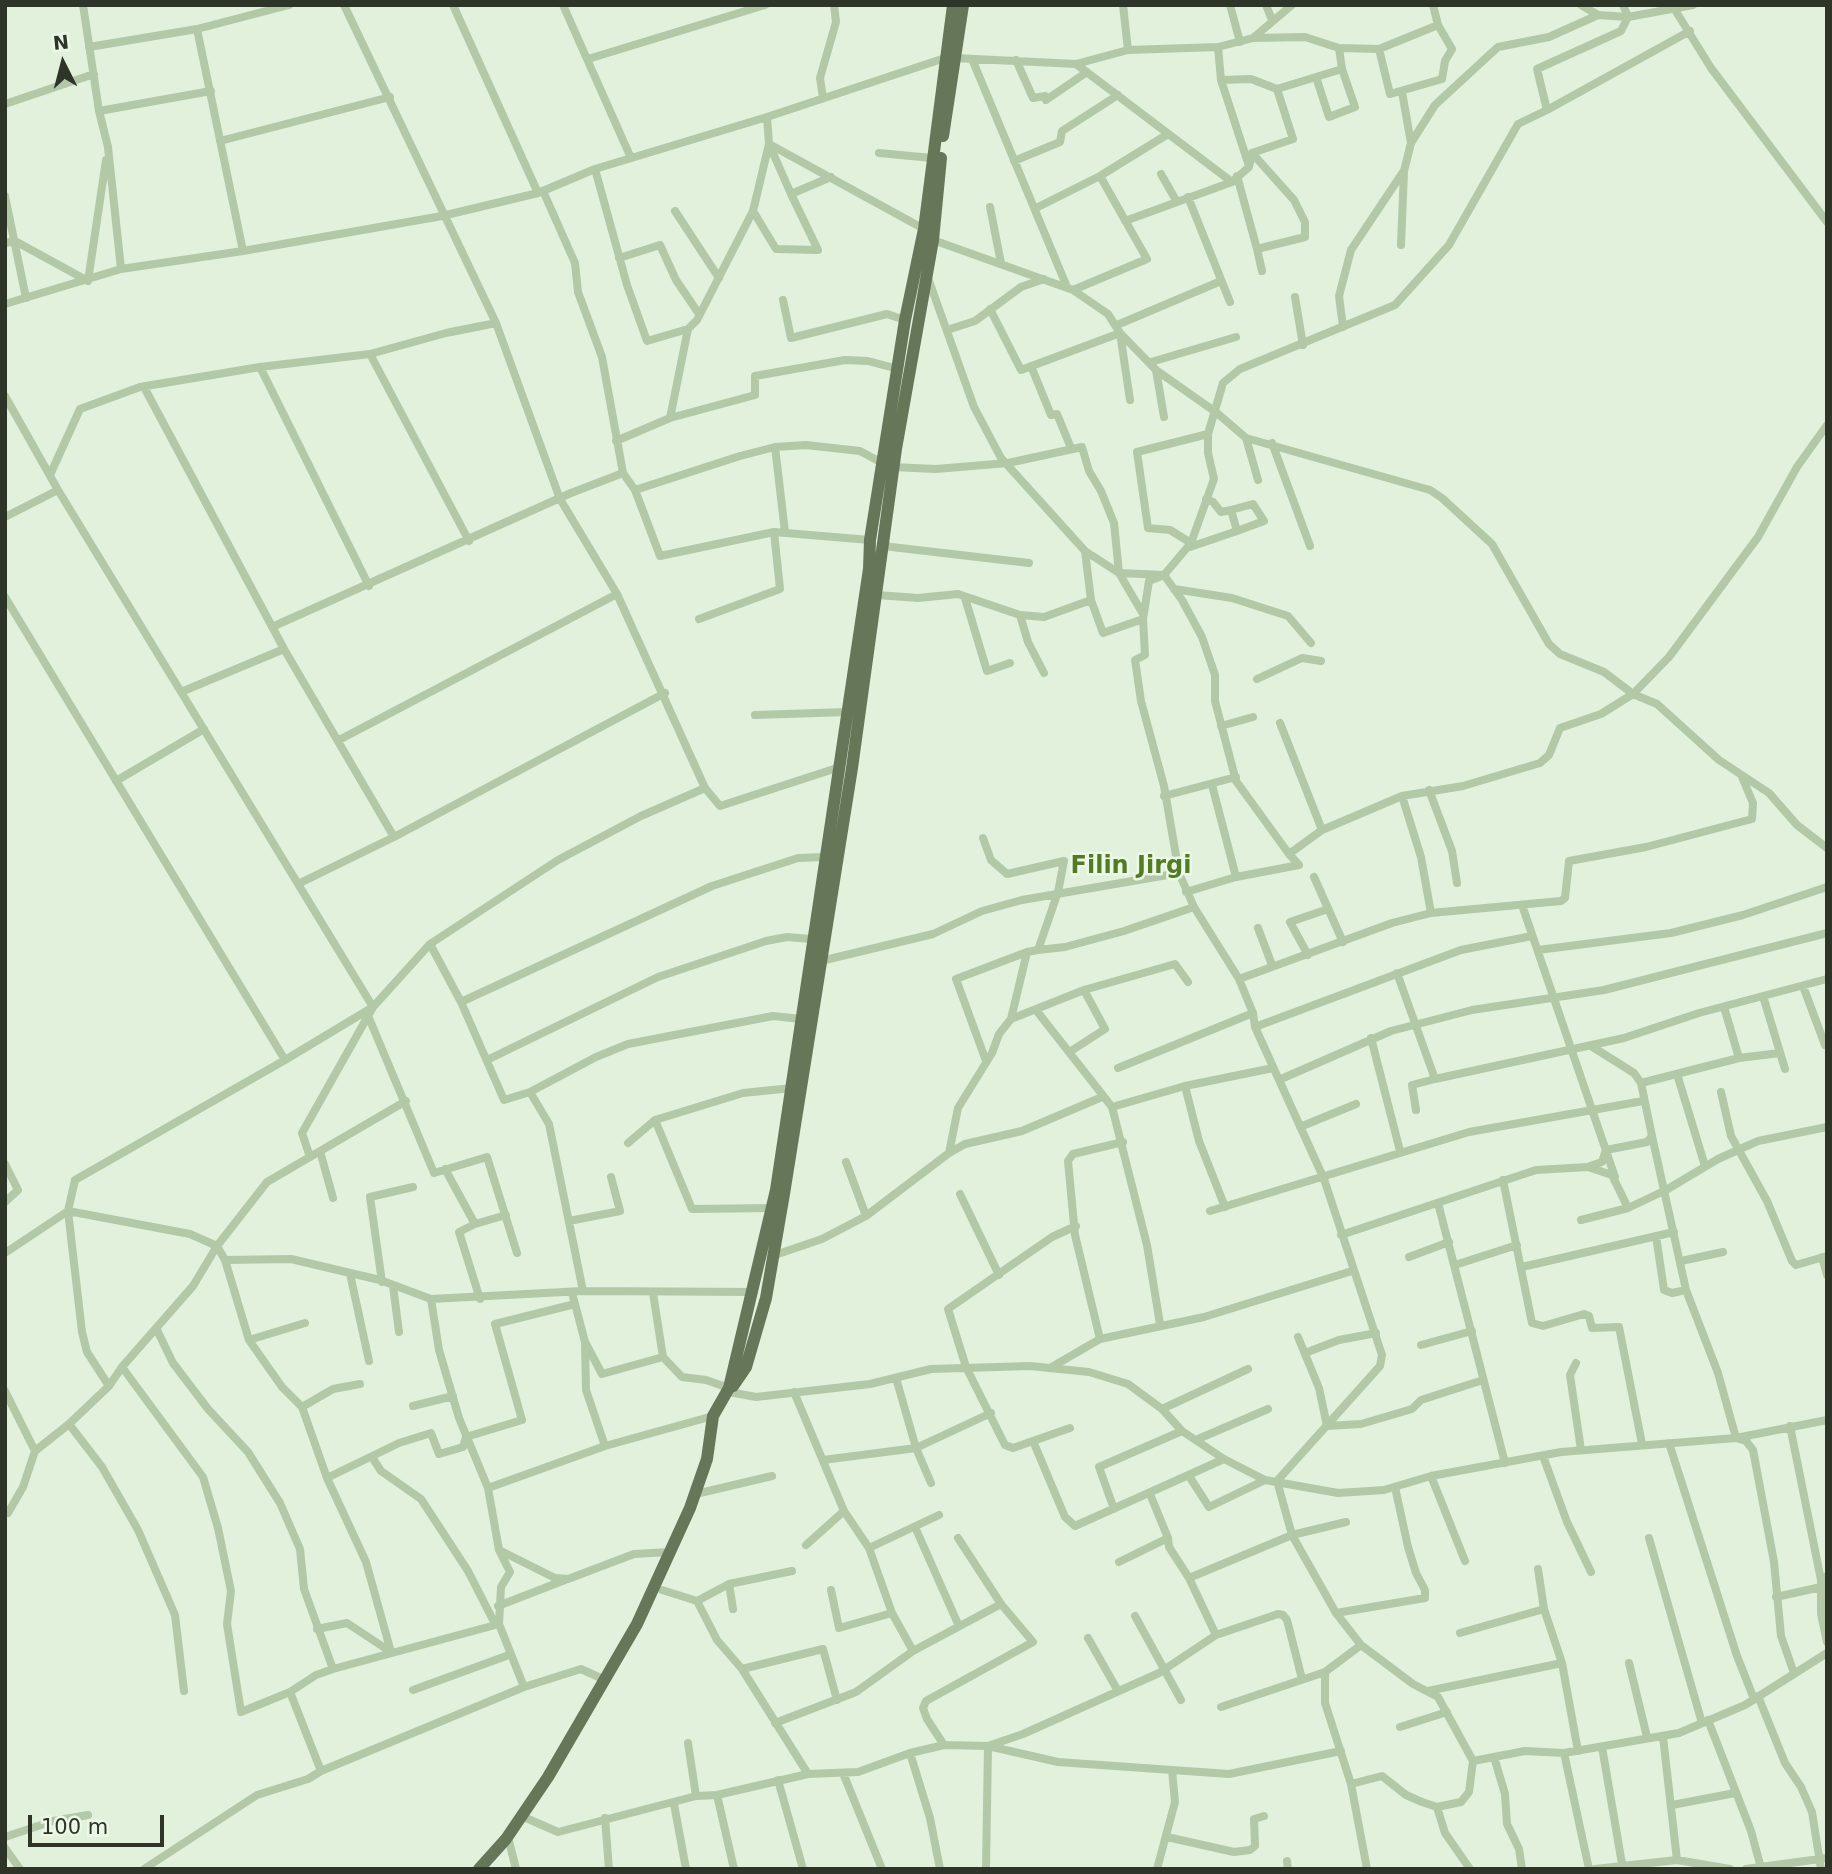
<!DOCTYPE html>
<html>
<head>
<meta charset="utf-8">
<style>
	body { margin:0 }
	#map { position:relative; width:1832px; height:1874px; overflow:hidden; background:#e1f1db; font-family:"DejaVu Sans",sans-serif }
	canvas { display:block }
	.frame { position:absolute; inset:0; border:7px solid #2e3528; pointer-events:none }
	.north { position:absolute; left:28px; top:28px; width:70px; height:70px; -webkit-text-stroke:5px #ebf8e7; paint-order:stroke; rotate:354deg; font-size:19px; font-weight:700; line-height:28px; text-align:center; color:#2e3528 }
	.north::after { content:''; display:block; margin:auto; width:24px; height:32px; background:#2e3528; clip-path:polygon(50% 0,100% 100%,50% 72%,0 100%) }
	.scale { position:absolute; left:28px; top:1815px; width:136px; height:32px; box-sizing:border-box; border:4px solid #2e3528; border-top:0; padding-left:9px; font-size:21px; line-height:24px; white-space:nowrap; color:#2e3528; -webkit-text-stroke:5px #ebf8e7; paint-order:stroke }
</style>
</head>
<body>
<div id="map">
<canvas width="1832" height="1874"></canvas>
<div class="frame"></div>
<div class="north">N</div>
<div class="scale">100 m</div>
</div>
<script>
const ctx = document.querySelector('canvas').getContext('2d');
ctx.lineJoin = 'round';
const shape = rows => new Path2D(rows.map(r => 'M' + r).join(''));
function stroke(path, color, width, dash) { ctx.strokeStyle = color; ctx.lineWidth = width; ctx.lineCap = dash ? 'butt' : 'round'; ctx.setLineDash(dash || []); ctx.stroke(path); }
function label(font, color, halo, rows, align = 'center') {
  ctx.font = font + ' "DejaVu Sans",sans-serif'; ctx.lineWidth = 5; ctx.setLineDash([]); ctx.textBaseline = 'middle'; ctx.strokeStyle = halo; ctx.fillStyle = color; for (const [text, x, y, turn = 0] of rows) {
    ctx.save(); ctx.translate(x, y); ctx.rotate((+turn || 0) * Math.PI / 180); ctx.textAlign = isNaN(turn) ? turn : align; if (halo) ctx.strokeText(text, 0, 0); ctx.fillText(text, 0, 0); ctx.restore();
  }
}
stroke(shape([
	[83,5,99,111,108,147,121,269],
	[344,5,496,323,560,499,617,594,705,788],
	[453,5,538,193],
	[563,5,631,158],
	[1123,5,1128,50],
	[1230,5,1240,42],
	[1266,5,1272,20],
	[1581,5,1598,15,1628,17,1693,5],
	[1672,5,1711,68,1827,222],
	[197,29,243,251],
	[1253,38,1292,5],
	[89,47,197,29,289,5],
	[1218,47,1221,80,1249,166],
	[1379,49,1390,94,1442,79,1445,61,1452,49,1438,25],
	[955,58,1076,64,1128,50,1218,47,1253,38,1305,37,1339,48,1379,49,1438,25,1433,5],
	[588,59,765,5],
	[972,59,1067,287],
	[1016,60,1033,98,1045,96,1046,100,1087,72],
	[1076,64,1232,182],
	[1316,77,1329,117,1355,107,1342,69],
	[1221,80,1251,79,1277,89,1342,69,1339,48],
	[1402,92,1411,143],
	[823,98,820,78,836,22,834,5],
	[5,104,94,74],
	[1547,110,1690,31],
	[99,111,211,91],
	[767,117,769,144,924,229],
	[220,141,390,97],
	[879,153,932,158],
	[1252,153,1294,200,1305,222,1305,237,1257,249,1262,271],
	[1014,161,1060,142,1062,131,1118,95],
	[595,169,627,285,647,341,688,329],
	[1161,174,1177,202],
	[1237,176,1257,249],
	[543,191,575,263,578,292,602,357,623,473],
	[5,196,26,298],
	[1188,197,1230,302],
	[990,207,1001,263],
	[1036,208,1100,176,1168,134],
	[675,211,719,278],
	[753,211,776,249,818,250,791,194,831,177],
	[1125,221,1232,182,1249,167,1252,153,1293,139,1277,89],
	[933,240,1073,290,1108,314,1120,333,1156,370,1217,413,1246,438,1430,490,1442,498,1492,544,1549,644,1560,654,1604,672,1633,694,1657,704,1719,760,1769,793,1797,825,1827,848],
	[5,243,15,241,88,281,106,160],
	[1401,245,1404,171,1411,143,1435,105,1498,47,1549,37,1598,15],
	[619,258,660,245,676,280,699,314],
	[928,278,974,407,1001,458,1085,551,1119,573,1164,575,1182,600,1202,637,1215,675,1215,701,1236,781,1289,854],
	[1073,290,1147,259,1100,176],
	[1295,297,1303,345],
	[783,300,791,338,887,314,905,320],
	[5,304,121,269,243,251,442,216,538,193,595,169,767,117,945,58],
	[990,309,1021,370,1120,333,1130,400],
	[1117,325,1221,281],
	[1343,327,1339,296,1351,250,1403,172],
	[947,330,975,321,1021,287,1044,279],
	[370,354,446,333,496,323],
	[1151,362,1236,337],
	[1031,366,1051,415,1057,414,1071,448],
	[260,367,369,586],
	[1156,370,1164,417],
	[144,387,284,649,394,837],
	[5,396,58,490,373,1007,285,1060],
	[670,418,688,329,697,320,753,211,769,144,791,194],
	[1208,434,1137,452,1148,528,1170,530,1191,543,1214,479,1208,453,1208,434,1223,383,1240,369,1395,305,1449,245,1518,124,1547,110,1537,69,1621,31,1628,17,1623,5],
	[1246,438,1258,480],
	[616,441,670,418,755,395,755,376,845,360,868,361,898,369],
	[1272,443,1310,546],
	[775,447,785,532],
	[893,467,936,469,1008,463,1082,447,1089,471,1101,491,1114,523,1119,573,1143,614],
	[50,475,80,409,140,387,260,367,370,354,469,541],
	[635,490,660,556,774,532,870,540],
	[1206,499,1213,502,1221,512,1231,510,1237,531,1264,521,1253,504,1231,510],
	[5,517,58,490],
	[1191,543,1164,575,1149,581,1143,619,1145,655,1135,660,1141,701,1164,786,1179,873,1194,907,1239,979,1253,1013,1255,1027,1324,1179,1382,1355,1380,1366,1277,1481,1292,1535,1336,1613,1361,1645,1413,1684,1438,1697,1473,1761,1469,1792,1461,1802,1437,1807,1422,1802,1406,1795,1382,1776,1351,1784,1325,1703,1325,1672,1361,1645],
	[883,546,1029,563],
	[1190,547,1237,531],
	[1085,551,1091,600,1103,633,1143,619],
	[1174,589,1232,598,1288,616,1311,643],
	[877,595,918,598,958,594,1020,615,1044,617,1091,600],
	[5,597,285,1060,75,1180,68,1211,82,1332,87,1352,109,1386],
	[965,598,987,671,1010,663],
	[1020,615,1028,642,1044,673],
	[699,619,780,589,774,532],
	[272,627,571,493,623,473,635,490,740,456,775,447,806,445,860,451,884,464],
	[1257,679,1302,658,1321,661],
	[181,692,284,649],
	[755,715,847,712],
	[1280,723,1322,830],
	[1221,726,1253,717],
	[339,740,617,594],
	[116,781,204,729],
	[1212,785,1236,877],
	[1429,790,1452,851,1457,883],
	[1164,796,1236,777],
	[1402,796,1421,857,1431,913],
	[1314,877,1343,942],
	[298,884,394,837,665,693],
	[1186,892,1236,877,1299,865,1289,854,1322,830,1402,796,1463,786,1540,763,1549,755,1560,728,1601,714,1633,694,1669,657,1758,537,1797,467,1827,425],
	[1522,905,1615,1177],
	[1258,928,1272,965],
	[430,944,461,1002,504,1100,530,1092,549,1124,583,1291],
	[1038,950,1065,947,1124,931,1194,907],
	[1538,950,1671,933,1743,915,1827,887],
	[1308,955,1290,922,1328,909],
	[821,961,933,934,982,911,1022,900,1179,873],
	[1397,973,1435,1079,1624,1038,1699,1013,1827,979],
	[1239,979,1392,923,1431,913,1561,901,1565,898,1569,861,1646,847,1752,819,1753,803,1742,777],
	[1803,986,1825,1045],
	[1763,996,1785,1069],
	[461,1002,712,886,798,858,826,857],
	[1724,1007,1739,1058],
	[1036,1010,1112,1107,1147,1245,1160,1324],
	[369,1018,434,1173,487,1157,517,1253],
	[1011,1019,1084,990,1175,964,1188,982],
	[1255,1027,1461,950,1532,936],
	[1371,1038,1400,1151],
	[1071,1051,1105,1029,1084,990],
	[487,1060,658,977,766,941,787,937,811,939],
	[986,1061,956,979,1027,952],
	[1118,1068,1253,1013],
	[1677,1074,1705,1166],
	[1281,1079,1391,1031,1472,1010,1604,990,1827,933],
	[1641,1083,1739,1058,1780,1053],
	[1185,1086,1199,1141,1225,1207],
	[530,1092,596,1057,628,1044,773,1016,801,1019],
	[1721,1092,1731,1136,1767,1201,1792,1261,1796,1265,1827,1256],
	[1112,1107,1185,1086,1273,1068],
	[1416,1110,1412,1085,1435,1079],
	[1300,1127,1356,1104],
	[1652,1136,1686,1290,1718,1373,1736,1438,1746,1441,1753,1450,1774,1562,1781,1636,1794,1673],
	[628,1143,655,1120],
	[320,1151,333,1198],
	[949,1153,965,1144,1022,1131,1102,1097],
	[310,1157,302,1133,373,1007,430,944,558,860,641,816,705,788,720,806,840,767],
	[846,1162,866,1216],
	[5,1164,18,1190,5,1202],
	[1590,1166,1602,1162,1606,1150,1647,1142,1652,1136,1641,1083,1634,1073,1591,1046],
	[445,1169,475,1224],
	[1503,1180,1532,1323,1543,1326,1584,1314,1589,1316,1592,1328,1619,1327,1642,1444],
	[960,1194,999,1275],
	[1438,1203,1505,1463],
	[772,1208,692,1209,655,1120,743,1093,792,1088],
	[1210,1211,1469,1132,1643,1101],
	[1581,1220,1628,1208,1666,1190,1718,1159,1758,1141,1827,1127],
	[569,1221,620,1211,611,1177],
	[1341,1235,1536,1170,1588,1167,1612,1175,1628,1208],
	[1656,1236,1664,1290,1672,1293,1686,1290],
	[5,1253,68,1211,190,1234,217,1246,225,1260,291,1259,380,1280,431,1299,583,1291,754,1292],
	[772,1256,822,1239,866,1216,949,1153,958,1108,992,1053,999,1034,1011,1019,1027,952,1038,950,1058,892,1064,861,1007,874,991,860,983,838],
	[1409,1257,1449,1242],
	[1822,1257,1827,1275],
	[225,1260,249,1340,282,1387,302,1407,327,1478,366,1562,391,1652],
	[1681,1261,1723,1252],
	[1455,1265,1517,1245],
	[1522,1267,1674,1232],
	[350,1274,369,1361],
	[382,1282,370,1197,413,1187],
	[393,1286,399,1332],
	[653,1293,663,1357],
	[431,1299,439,1350,459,1418,488,1488,605,1446,713,1416],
	[480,1299,459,1232,475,1224,506,1215],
	[575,1304,585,1342,586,1390,605,1446],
	[156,1328,173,1363,208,1409,248,1452,280,1503,300,1549,304,1589,333,1669],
	[1298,1337,1319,1388,1327,1426,1361,1424,1412,1409,1421,1400,1483,1380],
	[1100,1339,1075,1235,1068,1161,1073,1154,1123,1142],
	[249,1340,305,1323],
	[585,1342,602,1374,663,1357,682,1377,706,1380,729,1388],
	[1421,1345,1472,1331],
	[1305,1353,1339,1340,1376,1333],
	[1576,1363,1570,1375,1581,1450],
	[122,1367,203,1477,218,1528,231,1591,227,1624,241,1712,290,1692,321,1771,524,1687,581,1669,605,1680],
	[1050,1368,1100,1339,1204,1317,1352,1271],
	[896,1378,916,1448,931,1483],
	[5,1391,35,1451],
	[729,1392,756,1397,870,1384,931,1369,1030,1366,1089,1372,1128,1384,1162,1409,1182,1431,1224,1459,1265,1480,1338,1493,1384,1490,1431,1476,1561,1452,1736,1438,1827,1420],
	[794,1392,844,1511,869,1548,892,1613,913,1651],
	[413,1406,453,1396],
	[302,1407,333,1389,360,1384],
	[1162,1409,1248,1369],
	[69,1424,102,1467,138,1530,175,1615,184,1691],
	[1790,1426,1821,1580],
	[1070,1428,1013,1448,1005,1445,966,1367,948,1309,1052,1237,1076,1226],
	[1198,1439,1268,1409],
	[1033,1441,1065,1517,1075,1526,1224,1459],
	[1669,1443,1737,1656,1754,1699],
	[1543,1456,1567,1522,1591,1572],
	[372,1457,381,1471,421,1499,468,1571,493,1620,499,1624],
	[823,1460,916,1448,991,1413],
	[1189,1476,1209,1507,1265,1480],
	[1431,1476,1465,1561],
	[327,1478,399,1443,431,1433,439,1454,463,1447,466,1437,522,1420,495,1324,575,1304,572,1293],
	[488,1488,499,1550,555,1578,568,1579,634,1554,670,1552],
	[700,1493,772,1476],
	[1150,1494,1168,1538,1169,1547,1189,1578],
	[1114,1509,1099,1467,1182,1431],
	[8,1513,23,1487,35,1451,69,1424,109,1386,122,1367,193,1286,217,1246,267,1182,406,1101],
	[915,1527,958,1624],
	[958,1538,1001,1604],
	[1649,1538,1702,1723],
	[806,1545,844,1511],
	[869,1548,939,1515],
	[499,1550,510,1572,501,1587,499,1624,524,1687],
	[1119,1562,1168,1538],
	[1538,1569,1544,1609,1562,1663,1578,1751],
	[1827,1576,1821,1580,1821,1614,1827,1642],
	[729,1584,733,1609],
	[662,1590,697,1601,717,1640,742,1669,808,1774],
	[831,1590,839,1628,892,1613],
	[1776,1597,1821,1587],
	[697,1601,729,1584,792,1571],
	[498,1606,565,1580],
	[1336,1613,1425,1598,1425,1590,1416,1573,1408,1547,1395,1487],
	[1135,1616,1181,1700],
	[317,1629,347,1623,391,1652],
	[1460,1633,1544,1609],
	[1216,1635,1278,1614,1283,1615,1287,1620,1302,1679],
	[1088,1638,1118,1691],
	[1629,1663,1647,1737],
	[742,1669,823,1649,837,1700],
	[413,1690,509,1655],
	[1428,1691,1562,1663],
	[290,1692,316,1675,333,1669,499,1624],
	[1758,1696,1785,1763,1801,1787,1812,1812,1821,1869],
	[1221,1707,1325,1672],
	[1708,1720,1751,1831,1761,1868],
	[775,1723,856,1692,913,1651,1001,1604,1033,1642,926,1701,923,1708,927,1719,944,1745],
	[1400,1727,1447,1712],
	[1663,1737,1677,1860],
	[688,1743,696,1796],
	[1602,1747,1622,1864],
	[910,1753,930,1818,940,1869],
	[1564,1753,1589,1869],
	[1494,1757,1505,1794,1507,1824,1519,1849,1522,1869],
	[1473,1761,1525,1751,1564,1753,1679,1733,1745,1705,1827,1653],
	[843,1773,882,1869],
	[778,1780,803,1869],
	[1351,1784,1367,1869],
	[717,1795,734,1869],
	[674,1804,686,1869],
	[1672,1805,1735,1793],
	[1437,1807,1445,1833,1470,1869],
	[526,1818,558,1832,696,1796,717,1795,808,1774,858,1772,910,1753,944,1745,988,1746,1023,1734,1159,1673,1216,1635,1189,1578,1292,1535,1346,1522],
	[605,1818,609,1869],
	[5,1837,53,1821,88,1815],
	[1167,1837,1234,1852,1250,1850,1255,1846,1254,1819,1264,1816],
	[509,1841,516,1869],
	[5,1848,20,1869],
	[1287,1861,1288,1869],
	[144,1869,257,1795,308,1779,321,1771],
	[986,1869,988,1746,1058,1762,1229,1774,1341,1751],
	[1157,1869,1175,1802,1172,1770],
	[1595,1869,1677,1860,1730,1869],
	[1746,1869,1827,1858]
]), '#b2c8a7', 8);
stroke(shape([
	[943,136,963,5],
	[733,1386,746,1367,766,1298,784,1194,852,768,896,449,933,240,941,158],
	[479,1869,506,1839,548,1777,637,1624,690,1508,707,1459,713,1416,729,1388,776,1190,869,569,870,540,905,320,924,229,953,5]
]), '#667659', 12);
label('bold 24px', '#547a23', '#ebf8e7', [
	["Filin Jirgi",1131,867]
]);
</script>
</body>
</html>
